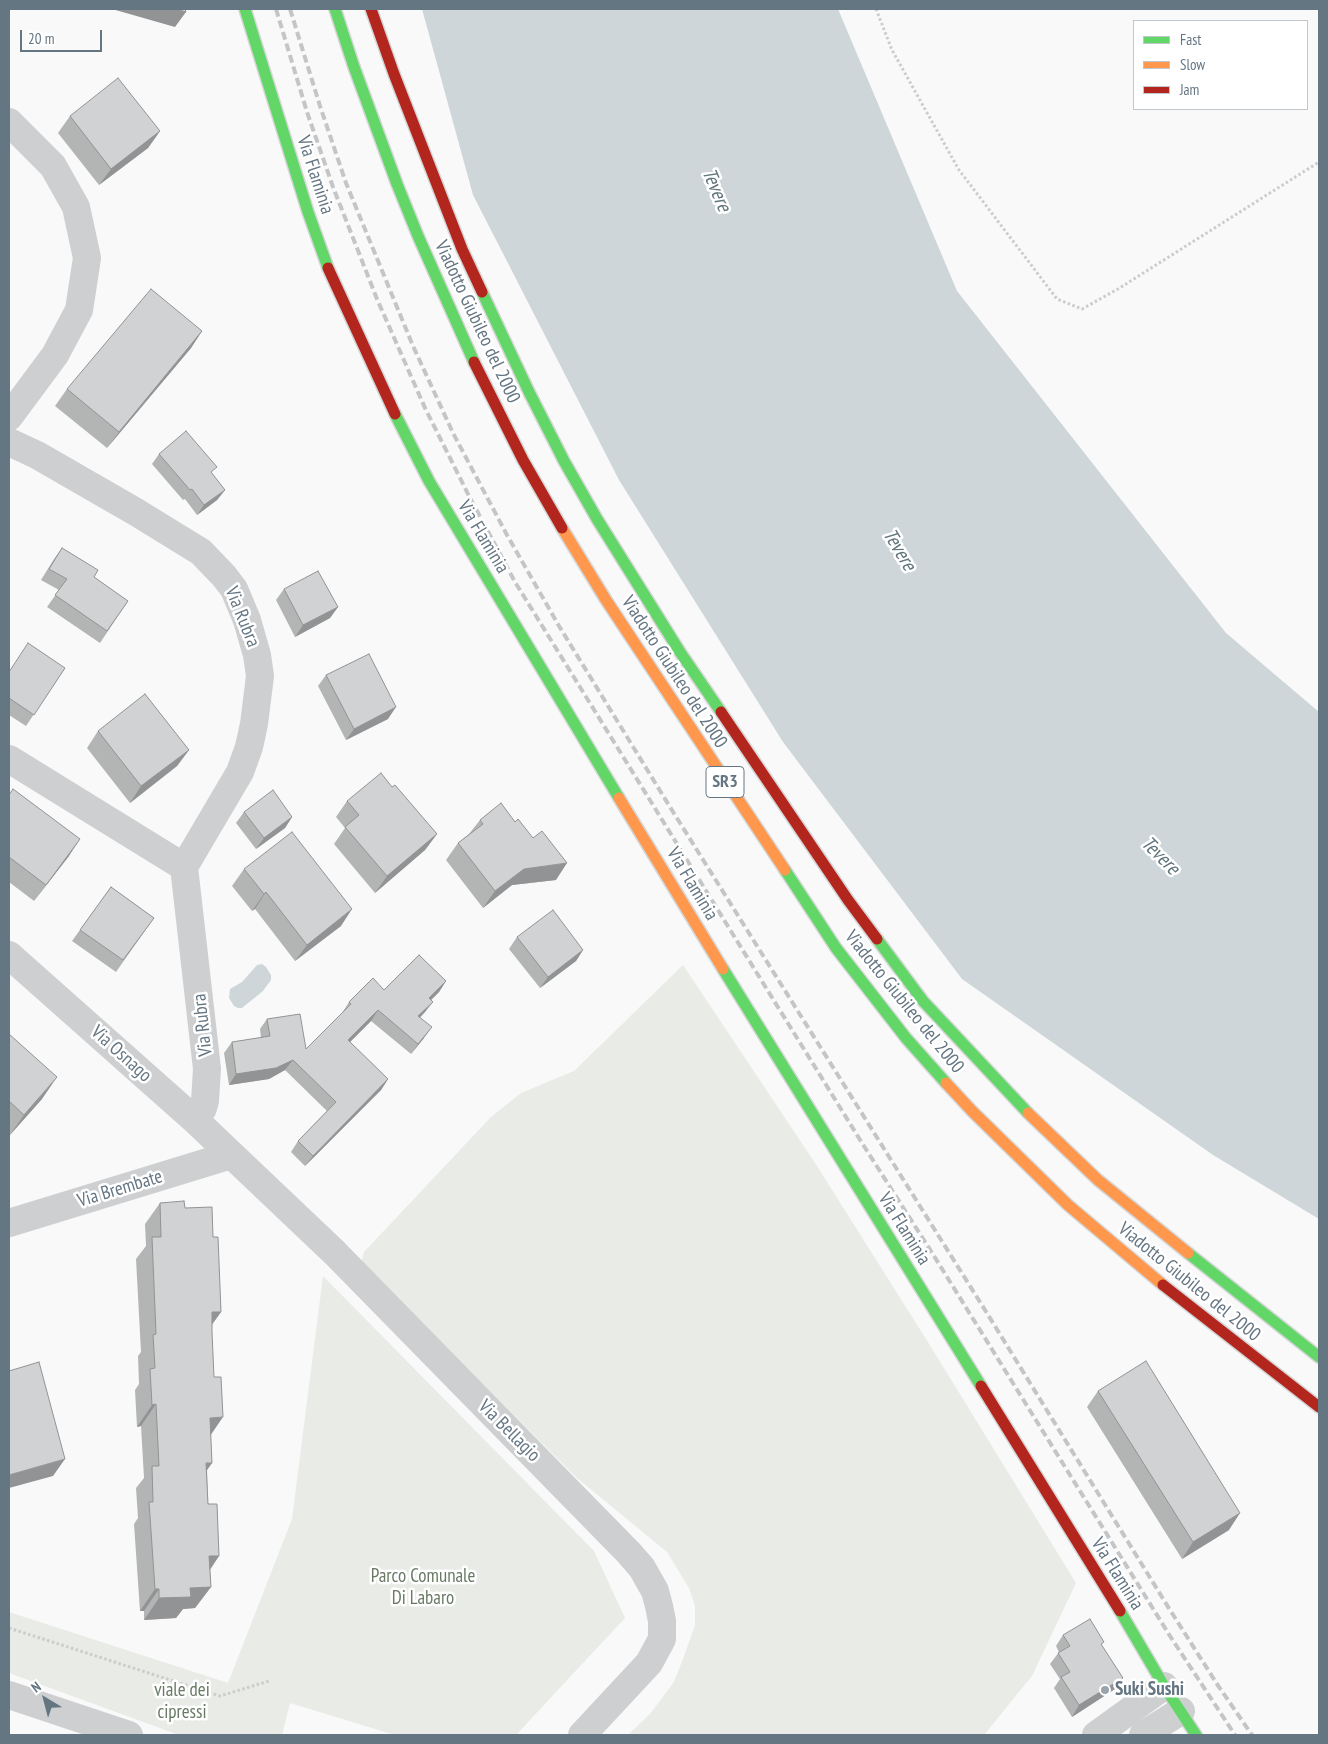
<!DOCTYPE html>
<html>
<head>
<meta charset="utf-8">
<style>
	body { margin:0 }
	#map { position:relative; width:1328px; height:1744px; overflow:hidden; background:#f9f9f9; font-family:"PT Sans Narrow",sans-serif }
	canvas { display:block }
	.frame { position:absolute; inset:0; border:10px solid #657683; pointer-events:none }
	.legend { position:absolute; left:1133px; top:20px; width:175px; height:90px; box-sizing:border-box; background:#fff; border:1px solid #c1c8cd; margin:0; padding:6px 9px; list-style:none; font-size:15px; color:#657683 }
	.legend li { display:flex; align-items:center; gap:10px; height:25px }
	.legend b { width:25px; border:1px solid #c1c8cd }
	.north { position:absolute; left:20px; top:1674px; width:50px; height:50px; -webkit-text-stroke:4px #fff; paint-order:stroke; rotate:323deg; font-size:14px; font-weight:700; line-height:20px; text-align:center; color:#657683 }
	.north::after { content:''; display:block; margin:auto; width:18px; height:22px; background:#657683; clip-path:polygon(50% 0,100% 100%,50% 72%,0 100%) }
	.scale { position:absolute; left:20px; top:30px; width:82px; height:22px; box-sizing:border-box; border:2px solid #657683; border-top:0; padding-left:6px; font-size:15px; line-height:18px; white-space:nowrap; color:#657683; -webkit-text-stroke:4px #fff; paint-order:stroke }
</style>
</head>
<body>
<div id="map">
<canvas width="1328" height="1744"></canvas>
<div class="frame"></div>
<ul class="legend">
<li><b style="height:6px;background:#63d668"></b>Fast</li>
<li><b style="height:6px;background:#ff974d"></b>Slow</li>
<li><b style="height:6px;background:#b3261e"></b>Jam</li>
</ul>
<div class="north">N</div>
<div class="scale">20 m</div>
</div>
<script>
const ctx = document.querySelector('canvas').getContext('2d');
ctx.lineJoin = 'round';
function fill(path, color) { ctx.fillStyle = color; ctx.fill(path, 'evenodd'); }
const shape = rows => new Path2D(rows.map(r => 'M' + r).join(''));
function stroke(path, color, width, dash) { ctx.strokeStyle = color; ctx.lineWidth = width; ctx.lineCap = dash ? 'butt' : 'round'; ctx.setLineDash(dash || []); ctx.stroke(path); }
function label(font, color, halo, rows, align = 'center') {
  ctx.font = font + ' "PT Sans Narrow",sans-serif'; ctx.lineWidth = 5; ctx.setLineDash([]); ctx.textBaseline = 'middle'; ctx.strokeStyle = halo; ctx.fillStyle = color; for (const [text, x, y, turn = 0] of rows) {
    ctx.save(); ctx.translate(x, y); ctx.rotate((+turn || 0) * Math.PI / 180); ctx.textAlign = isNaN(turn) ? turn : align; if (halo) ctx.strokeText(text, 0, 0); ctx.fillText(text, 0, 0); ctx.restore();
  }
}
fill(shape([
	[683,965,817,1166,931,1347,1076,1583,1032,1676,984,1735,628,1735,650,1714,674,1682,683,1659,695,1625,695,1606,689,1588,667,1552,577,1478,361,1263,364,1252,491,1117,521,1093,574,1071],
	[323,1276,594,1551,625,1618,516,1735,395,1735,290,1703,282,1735,179,1735,9,1673,9,1612,228,1683,292,1519]
]), '#e8ebe6');
fill(shape([
	[422,9,838,9,957,291,1226,633,1319,712,1319,1219,1213,1155,962,979,783,742,619,480,473,195],
	[262,964,266,967,271,975,271,980,263,991,242,1008,238,1008,234,1006,229,998,230,989,242,982,257,965]
]), '#ced6d9');
const fast = shape([
	[245,9,308,212,328,268],
	[335,9,354,67,397,184,418,236,474,362],
	[482,292,529,392,564,461,597,519,680,652,721,712],
	[395,414,429,481,619,798],
	[785,870,836,948,906,1038,946,1083],
	[877,939,923,1001,1028,1113],
	[723,969,981,1386],
	[1188,1253,1319,1357],
	[1120,1611,1164,1686,1196,1735]
]);
const slow = shape([
	[562,528,606,600,785,870],
	[619,798,723,969],
	[946,1083,972,1111,1068,1205,1163,1285],
	[1028,1113,1098,1180,1188,1253]
]);
const jam = shape([
	[371,9,394,74,462,249,482,292],
	[328,268,395,414],
	[474,362,523,460,562,528],
	[721,712,848,900,877,939],
	[1163,1285,1319,1407],
	[981,1386,1120,1611]
]);
stroke(fast, '#d5d6d7', 14);
stroke(slow, '#d5d6d7', 14);
stroke(jam, '#d5d6d7', 14);
stroke(shape([
	[876,9,892,50,959,170,1057,299,1082,309,1118,289,1319,162],
	[9,1628,220,1696,269,1681]
]), '#cbcccd', 3, [2.5, 2.5]);
stroke(shape([
	[9,122,53,166,76,207,87,258,79,310,55,355,9,417],
	[9,442,37,455,136,512,201,552,224,576,234,589,247,620,257,655,260,676,254,724,249,747,240,772,184,867,207,1069,205,1101,203,1108,196,1121],
	[9,759,184,867],
	[9,955,196,1121,335,1253,629,1553,642,1568,655,1591,659,1606,662,1621,662,1639,649,1663,582,1735],
	[9,1223,231,1155],
	[9,1695,129,1735],
	[1096,1735,1164,1686],
	[1143,1735,1181,1711]
]), '#cecfd0', 28);
stroke(fast, '#63d668', 11);
stroke(slow, '#ff974d', 11);
stroke(jam, '#b3261e', 11);
stroke(shape([
	[276,9,307,112,333,187,377,299,425,408,469,496,515,582,862,1143,934,1256,1170,1636,1235,1735],
	[290,9,320,106,346,183,413,346,453,433,507,535,559,626,670,807,985,1310,1170,1610,1217,1684,1252,1735]
]), '#c3c5c6', 4, [8, 4]);
fill(shape([
	[70,116,160,131,148,148,99,185,58,133],
	[202,331,191,348,107,448,55,406,67,389],
	[159,454,212,474,225,490,217,500,197,515,185,499,183,500,152,464],
	[62,548,94,577,128,601,100,643,47,607,59,590,41,580,54,559],
	[284,589,338,607,330,618,295,637,276,600],
	[65,668,26,726,9,715,9,672],
	[326,675,388,719,346,740,318,686],
	[98,731,189,750,177,766,130,803,87,748],
	[392,787,437,834,425,850,375,893,334,844,345,828,336,817,347,801],
	[9,795,69,856,34,901,9,882],
	[244,812,292,817,285,828,256,849,236,823],
	[480,820,556,880,512,885,483,908,446,860,458,843,469,834],
	[244,869,341,926,295,961,255,909,252,911,232,886],
	[111,887,154,918,116,972,72,941],
	[517,937,583,950,576,961,540,988,509,949],
	[446,981,439,992,431,1000,425,1012,420,1018,424,1038,411,1054,371,1021,350,1042,388,1079,381,1090,305,1166,291,1152,298,1141,327,1111,285,1070,269,1079,229,1085,224,1053,232,1042,261,1038,260,1029,267,1019,306,1049,342,1013,349,1002,384,990],
	[9,1034,42,1099,9,1136],
	[160,1203,185,1208,213,1237,221,1312,212,1324,210,1435,212,1463,207,1470,208,1504,219,1556,210,1570,211,1587,195,1608,183,1609,176,1618,144,1620,144,1611,140,1611,134,1524,138,1518,136,1488,144,1478,141,1426,137,1427,135,1390,139,1384,138,1356,141,1352,136,1259,146,1246,145,1224],
	[1098,1391,1229,1530,1182,1559,1087,1407],
	[1063,1635,1102,1646,1115,1689,1072,1717,1054,1688,1060,1679,1050,1664,1059,1652,1056,1646]
]), '#b3b5b5');
fill(shape([
	[112,9,176,9,186,12,175,27],
	[160,131,148,148,99,185,111,169],
	[202,331,191,348,107,448,119,432],
	[225,490,217,500,197,515,204,505],
	[338,607,330,618,295,637,303,625],
	[396,707,388,719,346,740,354,729],
	[189,750,177,766,130,803,141,786],
	[292,817,285,828,256,849,264,838],
	[437,834,425,850,375,893,387,876],
	[80,839,69,856,34,901,46,885],
	[567,863,556,880,512,885,483,908,495,891,524,869],
	[266,892,255,909,252,911,264,894],
	[352,909,341,926,295,961,307,945],
	[583,950,576,961,540,988,548,977],
	[446,981,439,992,422,1009,429,998],
	[433,1002,425,1012,410,1026,418,1016],
	[378,1010,371,1021,341,1051,348,1040],
	[432,1027,424,1038,411,1054,418,1044],
	[293,1060,285,1070,269,1079,229,1085,236,1074],
	[57,1077,42,1099,9,1136,24,1115],
	[388,1079,381,1090,305,1166,313,1156],
	[212,1312,221,1312,206,1333],
	[156,1404,141,1426,137,1427,152,1405],
	[223,1417,208,1439,210,1418],
	[65,1459,53,1476,9,1488,9,1475],
	[206,1463,212,1463,197,1484],
	[1240,1513,1229,1530,1182,1559,1193,1542],
	[209,1556,219,1556,204,1578],
	[211,1587,195,1608,183,1609,176,1618,144,1620,159,1598,190,1588],
	[155,1589,159,1589,144,1611,140,1611],
	[1123,1678,1115,1689,1072,1717,1079,1705]
]), '#929394');
const building = shape([
	[176,9,185,9,186,12,176,9],
	[118,78,160,131,111,169,70,116,118,78],
	[151,289,202,331,119,432,67,389,151,289],
	[186,431,217,467,211,472,225,490,204,505,192,489,190,490,159,454,186,431],
	[62,548,98,570,94,577,128,601,107,631,55,595,67,579,49,569,62,548],
	[318,571,338,607,303,625,284,589,318,571],
	[28,643,65,668,34,715,9,698,9,672,28,643],
	[369,654,396,707,354,729,326,675,369,654],
	[145,694,189,750,141,786,98,731,145,694],
	[381,773,392,787,395,785,437,834,387,876,345,827,359,815,347,801,381,773],
	[13,789,80,839,46,885,9,857,9,795,13,789],
	[273,790,292,817,264,838,244,812,273,790],
	[501,803,515,822,518,819,533,838,542,831,567,863,524,869,495,891,458,843,483,824,480,820,501,803],
	[292,832,352,909,307,945,266,892,264,894,244,869,292,832],
	[111,887,154,918,123,960,80,930,111,887],
	[553,910,583,950,548,977,517,937,553,910],
	[419,955,446,981,429,998,433,1002,418,1016,432,1027,418,1044,378,1010,348,1040,388,1079,313,1156,298,1141,336,1102,293,1060,276,1068,236,1074,232,1042,270,1036,267,1019,300,1014,306,1049,351,1004,349,1002,373,978,384,990,419,955],
	[9,1034,57,1077,24,1115,9,1101,9,1034],
	[184,1201,185,1208,212,1207,213,1237,218,1237,221,1312,212,1312,212,1332,214,1377,221,1377,223,1417,210,1418,212,1463,206,1463,208,1504,217,1504,219,1556,209,1556,211,1587,190,1588,191,1597,159,1598,159,1589,155,1589,149,1502,153,1502,152,1466,159,1466,156,1404,152,1405,150,1369,155,1368,153,1335,156,1334,152,1237,161,1237,160,1203,184,1201],
	[1146,1361,1240,1513,1193,1542,1098,1391,1146,1361],
	[39,1362,65,1459,9,1475,9,1371,39,1362],
	[1090,1619,1104,1642,1101,1644,1123,1678,1079,1705,1061,1677,1070,1672,1058,1653,1070,1646,1063,1635,1090,1619]
]);
fill(building, '#d0d2d3');
stroke(building, '#929394', 1);
for (const [x, y, r, color] of [
	[1105,1690,5,"#99a4ac"]
]) { const dot = new Path2D(); dot.arc(x, y, r, 0, 2 * Math.PI); ctx.fillStyle = color; ctx.fill(dot); stroke(dot, '#fff', 2); }
for (const [x, y, w] of [
	[725,782,38]
]) { const box = new Path2D(); box.roundRect(x - w / 2, y - 15.5, w, 31, 4); ctx.fillStyle = '#fff'; ctx.fill(box); stroke(box, '#657683', 1); }
label('bold 18px', '#657683', null, [
	["SR3",725,782]
]);
label('19px', '#657683', '#fff', [
	["Via Flaminia",315,175,72],
	["Viadotto Giubileo del 2000",477,322,65],
	["Via Flaminia",483,537,59],
	["Via Rubra",242,617,68],
	["Viadotto Giubileo del 2000",674,672,57],
	["Via Flaminia",692,884,59],
	["Viadotto Giubileo del 2000",904,1002,51],
	["Via Rubra",203,1025,-96],
	["Via Osnago",121,1054,42],
	["Via Brembate",120,1189,-17],
	["Via Flaminia",904,1229,58],
	["Viadotto Giubileo del 2000",1189,1282,39],
	["Via Bellagio",509,1431,45],
	["Via Flaminia",1117,1574,58]
]);
label('19px', '#687a64', '#fff', [
	["Parco Comunale",423,1577],
	["Di Labaro",423,1599],
	["viale dei",182,1691],
	["cipressi",182,1713]
]);
label('bold 19px', '#657683', '#fff', [
	["Suki Sushi",1115,1690]
], 'left');
label('italic 20px', '#60757c', '#fff', [
	["Tevere",716,190,67],
	["Tevere",899,550,59],
	["Tevere",1160,856,45]
]);
</script>
</body>
</html>
